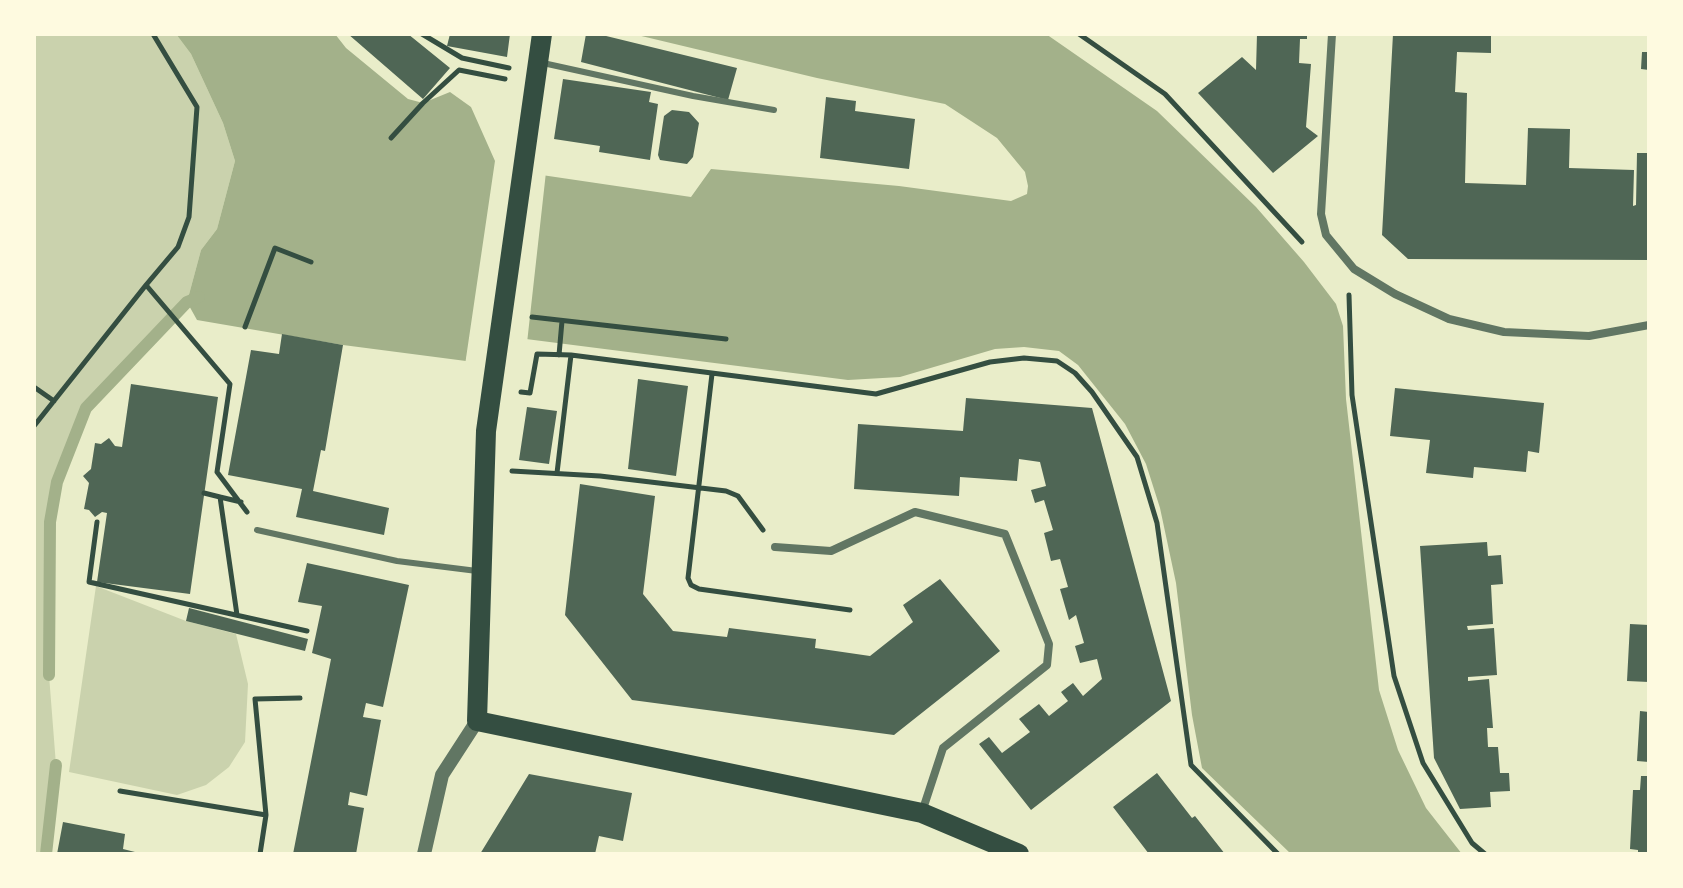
<!DOCTYPE html>
<html>
<head>
<meta charset="utf-8">
<style>
	body { margin:0 }
	#map { position:relative; width:1683px; height:888px; overflow:hidden; background:#e9edc9; font-family:Overpass,sans-serif }
	canvas { display:block }
	.frame { position:absolute; inset:0; border:36px solid #fefae0; pointer-events:none }
</style>
</head>
<body>
<div id="map">
<canvas width="1683" height="888"></canvas>
<div class="frame"></div>
</div>
<script>
const ctx = document.querySelector('canvas').getContext('2d');
ctx.lineJoin = 'round';
function fill(path, color) { ctx.fillStyle = color; ctx.fill(path, 'evenodd'); }
const shape = rows => new Path2D(rows.map(r => 'M' + r).join(''));
function stroke(path, color, width, dash) { ctx.strokeStyle = color; ctx.lineWidth = width; ctx.lineCap = dash ? 'butt' : 'round'; ctx.setLineDash(dash || []); ctx.stroke(path); }
fill(shape([
	[34,34,176,34,191,54,223,123,235,161,217,229,201,250,187,302,86,408,57,482,50,522,49,624,49,675,56,765,46,854,34,854],
	[96,586,186,621,236,634,248,684,245,742,229,767,206,785,177,795,69,772]
]), '#cad2ad');
fill(shape([
	[176,34,335,34,346,48,408,99,423,103,450,92,471,107,495,161,495,168,501,169,691,197,711,169,899,186,1011,201,1027,194,1028,186,1025,172,997,138,945,104,817,78,633,34,1046,34,1157,111,1256,207,1304,262,1336,304,1343,326,1346,399,1379,690,1398,750,1426,808,1462,854,1291,854,1202,768,1192,715,1176,583,1160,508,1146,464,1125,424,1078,365,1059,351,1024,347,995,349,900,377,848,380,471,332,466,361,343,345,197,320,187,302,201,250,217,229,235,161,223,123,191,54]
]), '#a3b18a');
fill(shape([
	[496,154,499,165,546,172,527,343,474,336,470,362,465,365]
]), '#e9edc9');
stroke(shape([
	[49,675,50,522,57,482,86,408,187,302,199,297],
	[46,854,56,765]
]), '#a3b18a', 12);
fill(shape([
	[348,34,408,34,450,68,423,99],
	[450,34,510,34,507,57,447,46],
	[586,34,598,34,737,68,728,100,581,62],
	[1257,34,1307,34,1307,39,1300,39,1299,63,1311,64,1306,127,1318,136,1273,173,1198,93,1242,57,1256,70],
	[1393,34,1491,34,1491,53,1457,52,1455,92,1467,93,1465,183,1526,185,1528,128,1570,129,1569,168,1634,170,1633,206,1636,205,1637,153,1649,153,1649,260,1408,259,1382,235],
	[1642,52,1649,52,1649,70,1641,69],
	[563,79,651,92,649,102,658,104,650,160,599,152,600,146,554,139],
	[826,97,856,101,855,111,915,119,909,169,820,158],
	[672,110,689,112,699,123,693,157,687,164,660,160,658,155,664,116],
	[282,334,343,345,325,451,321,450,313,491,389,508,384,535,296,517,302,489,228,475,251,350,279,354],
	[638,379,688,386,676,476,628,469],
	[131,384,218,397,190,594,97,582,107,513,102,512,95,517,89,510,84,509,89,483,83,476,91,469,95,443,101,444,109,438,115,446,122,447],
	[1395,388,1544,403,1539,453,1528,451,1526,472,1474,467,1473,478,1426,473,1430,440,1390,436],
	[966,398,1092,408,1171,701,1031,810,979,744,989,737,1002,753,1030,732,1019,719,1039,704,1049,716,1068,701,1061,692,1073,683,1083,696,1102,679,1097,659,1080,663,1075,646,1084,643,1076,615,1069,620,1060,589,1068,587,1060,559,1051,561,1044,533,1053,530,1044,500,1035,503,1031,490,1046,486,1040,462,1019,459,1017,481,960,477,959,496,854,489,858,424,963,431],
	[527,407,557,411,549,464,519,460],
	[580,484,655,496,643,594,673,631,727,637,729,628,816,639,815,648,870,656,913,622,903,605,940,579,1000,651,894,735,632,700,565,615],
	[1487,542,1488,556,1501,555,1503,584,1491,585,1493,624,1467,626,1468,630,1494,628,1497,675,1468,677,1468,681,1489,679,1493,728,1487,728,1488,747,1498,747,1500,773,1509,773,1510,791,1490,792,1491,807,1460,809,1434,758,1420,546],
	[307,563,409,585,383,707,366,703,363,717,381,720,367,796,350,792,348,805,364,808,356,854,293,854,331,659,312,653,322,606,298,602],
	[189,608,308,639,305,651,186,621],
	[1630,624,1649,625,1649,682,1627,681],
	[1640,711,1649,712,1649,762,1637,761],
	[1157,773,1192,818,1195,816,1225,854,1157,854,1155,852,1149,854,1113,807],
	[529,774,632,793,623,841,599,836,595,854,480,854],
	[1641,776,1649,776,1649,854,1638,854,1638,850,1630,849,1633,790,1640,790],
	[63,822,125,834,123,849,143,854,57,854]
]), '#4f6655');
stroke(shape([
	[153,34,197,107,189,217,178,247,146,285,230,384,217,472,247,512],
	[422,34,462,58,509,68],
	[1079,34,1165,94,1302,242],
	[391,138,423,103,459,70,505,79],
	[1349,295,1352,395,1394,676,1423,763,1472,843,1485,854],
	[532,317,726,339],
	[245,327,275,248,311,262],
	[559,355,562,321],
	[712,374,688,578,691,585,699,589,850,610],
	[34,387,54,401],
	[521,392,530,393,537,354,571,355,876,394,990,362,1024,358,1057,361,1075,373,1092,392,1137,457,1157,523,1191,765,1278,854],
	[34,426,146,285],
	[512,471,600,476,726,491,738,496,763,530],
	[557,473,571,355],
	[204,493,220,497],
	[97,522,89,582,307,631],
	[237,615,220,497,241,502],
	[120,791,266,815,260,854],
	[266,815,255,699,300,698]
]), '#344e41', 5);
stroke(shape([
	[543,63,693,96,774,110],
	[257,530,397,561,477,571]
]), '#617663', 6);
stroke(shape([
	[1332,34,1321,214,1326,235,1354,269,1395,294,1449,319,1504,332,1589,336,1649,325],
	[775,547,831,551,915,512,1005,534,1049,644,1047,665,943,748,922,812]
]), '#617663', 8);
stroke(shape([
	[424,854,442,775,477,721]
]), '#617663', 14);
stroke(shape([
	[542,34,486,431,477,721,922,813,1019,854]
]), '#344e41', 20);
</script>
</body>
</html>
